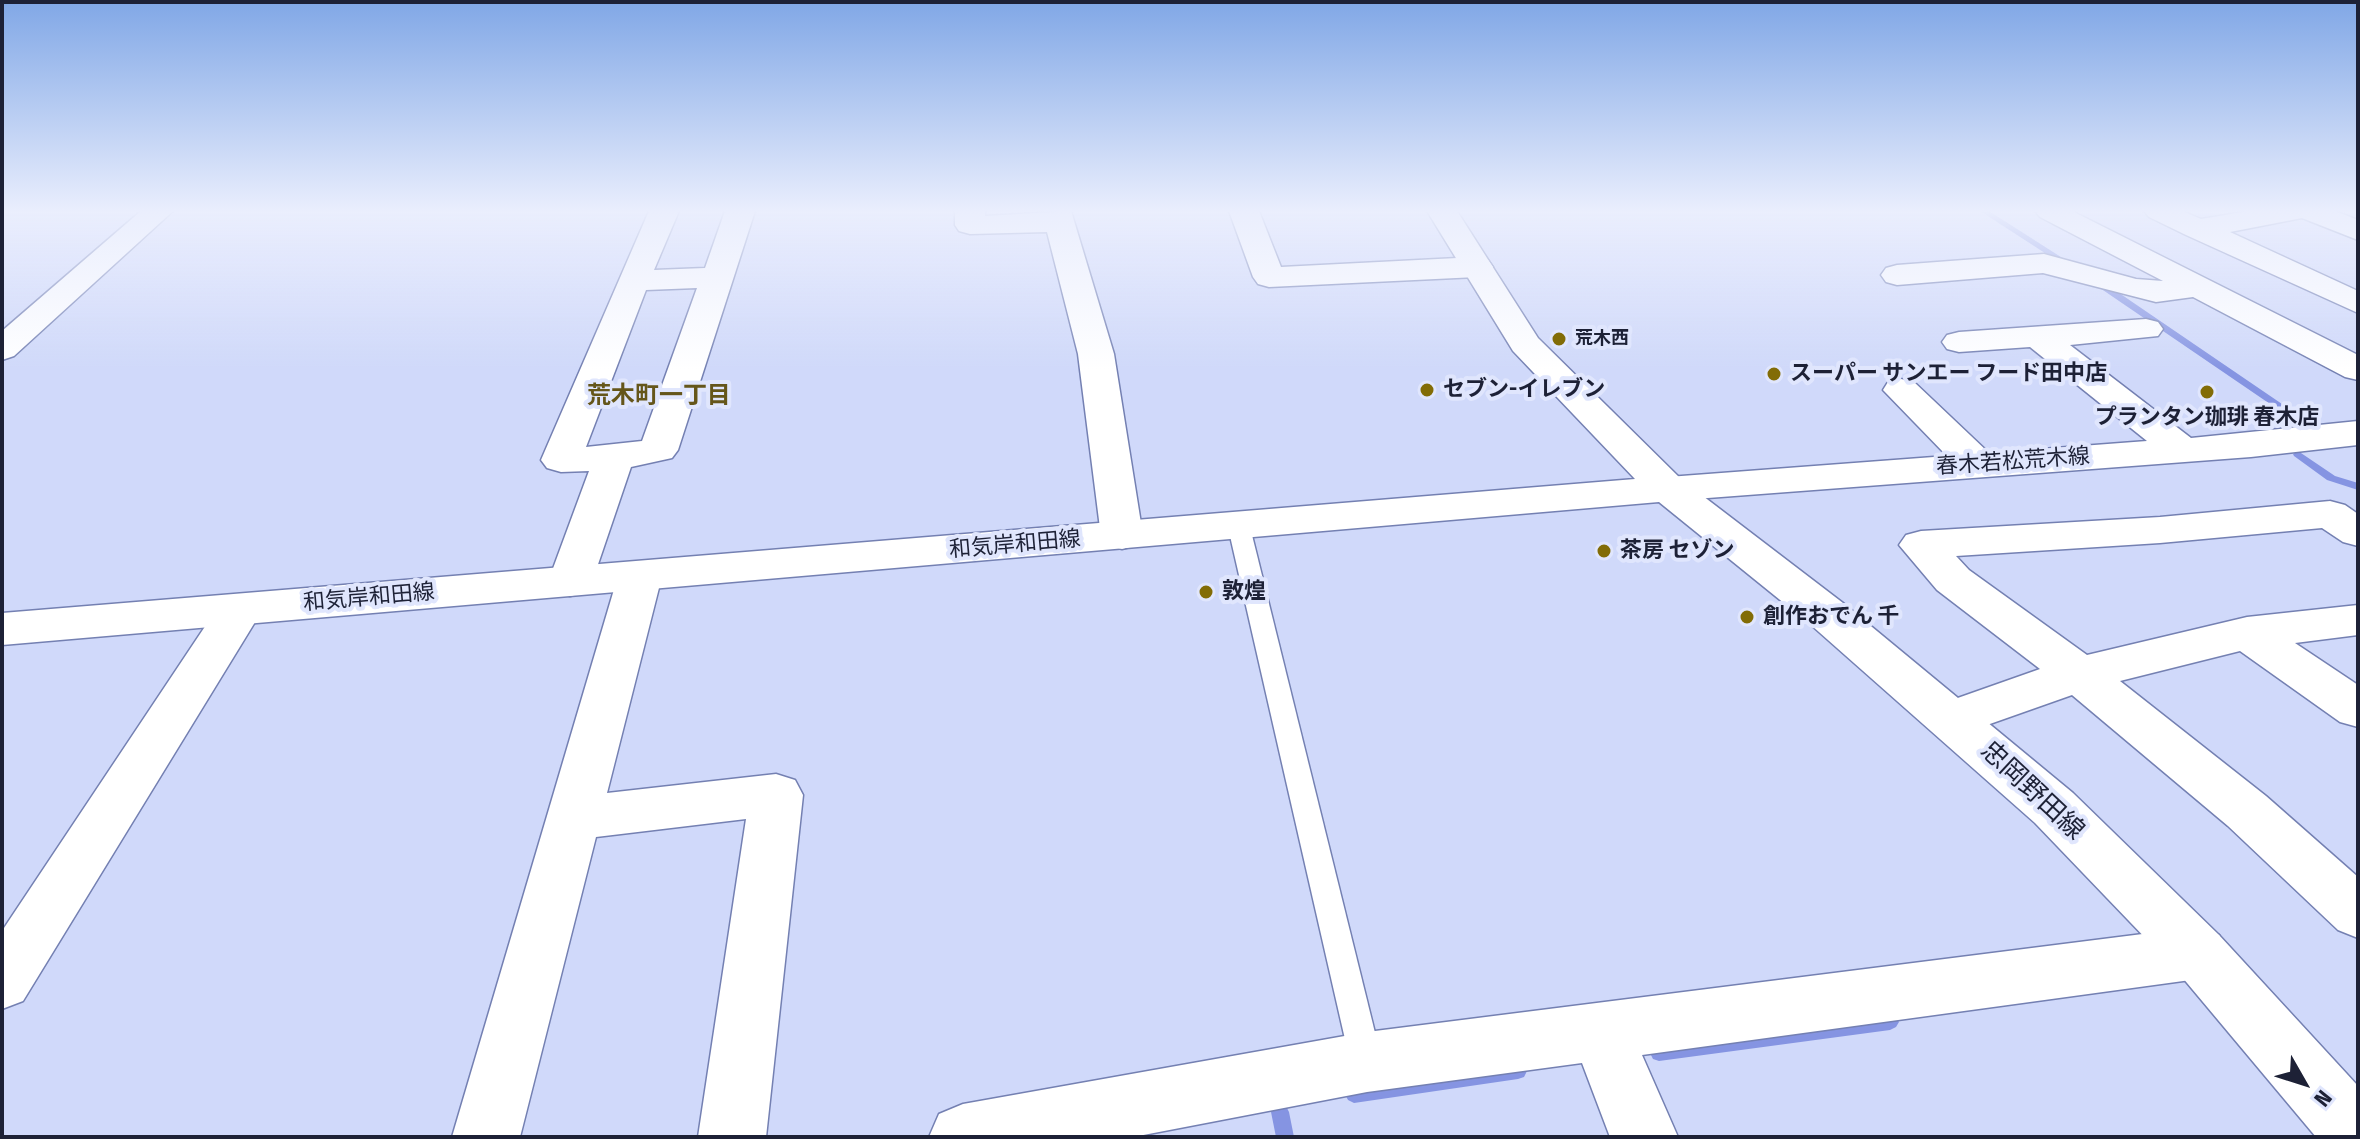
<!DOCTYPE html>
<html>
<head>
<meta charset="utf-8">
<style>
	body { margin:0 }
	#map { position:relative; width:2360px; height:1139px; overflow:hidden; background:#d0d9fa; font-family:"Fira Sans Condensed",sans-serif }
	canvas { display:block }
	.frame { position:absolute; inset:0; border:4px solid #1d2136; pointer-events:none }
	.north { position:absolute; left:2264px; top:1043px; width:80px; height:80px; -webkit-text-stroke:6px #e0e6fd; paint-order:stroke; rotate:129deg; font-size:22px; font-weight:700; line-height:32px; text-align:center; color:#1d2136 }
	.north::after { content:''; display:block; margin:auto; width:28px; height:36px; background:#1d2136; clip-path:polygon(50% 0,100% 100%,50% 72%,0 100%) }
</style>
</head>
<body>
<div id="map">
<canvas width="2360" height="1139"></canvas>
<div class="frame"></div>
<div class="north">N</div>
</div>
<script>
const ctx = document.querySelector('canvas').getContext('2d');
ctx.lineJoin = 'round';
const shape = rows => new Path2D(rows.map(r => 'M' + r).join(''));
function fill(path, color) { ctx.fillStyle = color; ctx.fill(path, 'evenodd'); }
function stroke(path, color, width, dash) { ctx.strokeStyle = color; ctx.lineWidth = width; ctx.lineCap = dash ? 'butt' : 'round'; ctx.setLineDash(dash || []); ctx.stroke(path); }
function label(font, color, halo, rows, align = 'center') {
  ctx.font = font + ' "Fira Sans Condensed","Noto Sans JP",sans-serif'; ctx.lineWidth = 8; ctx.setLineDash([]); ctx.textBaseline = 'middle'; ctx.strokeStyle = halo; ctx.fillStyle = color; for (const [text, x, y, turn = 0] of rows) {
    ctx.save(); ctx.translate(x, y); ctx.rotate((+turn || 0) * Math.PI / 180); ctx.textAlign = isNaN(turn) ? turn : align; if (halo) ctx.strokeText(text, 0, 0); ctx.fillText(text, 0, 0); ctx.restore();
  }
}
fill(shape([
	[1980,211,1989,211,2075,266,2068,268,1980,211],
	[2100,281,2103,282,2304,419,2303,421,2295,421,2097,286,2096,284,2100,281],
	[2298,451,2335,476,2358,483,2358,490,2327,480,2294,456,2293,454,2298,451],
	[1890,1014,1896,1017,1899,1022,1896,1027,1890,1030,1659,1061,1653,1059,1650,1053,1653,1047,1659,1045,1890,1014],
	[1518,1063,1524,1065,1527,1071,1524,1077,1518,1079,1354,1103,1348,1100,1345,1094,1348,1088,1354,1085,1518,1063],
	[1280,1103,1286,1106,1289,1112,1294,1137,1276,1137,1271,1112,1274,1106,1280,1103]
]), '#8594e2');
const lane = shape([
	[1239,520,1250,527,1382,1061,1377,1072,1366,1076,1355,1072,1350,1061,1228,527,1239,520]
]);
const street = shape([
	[141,211,173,211,14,356,2,360,2,331,141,211],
	[649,211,679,211,654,270,705,268,725,211,755,211,678,450,672,458,631,467,592,582,586,592,570,596,554,592,548,582,589,471,561,472,547,468,541,460,649,211],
	[697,288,642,441,586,447,646,290,697,288],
	[955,211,985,211,985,216,1071,211,1114,354,1143,536,1137,545,1122,549,1107,545,1101,536,1078,354,1047,232,970,234,959,231,955,225,955,211],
	[1229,211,1259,211,1281,267,1477,257,1488,260,1493,267,1488,274,1477,277,1269,287,1258,284,1253,277,1229,211],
	[2035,211,2072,211,2358,355,2358,380,2345,377,2193,297,2156,302,2043,273,1897,285,1886,282,1881,275,1886,268,1897,265,2044,254,2136,279,2163,281,2040,217,2035,211],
	[2144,211,2182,211,2201,219,2249,211,2335,211,2358,220,2358,240,2302,218,2230,232,2358,291,2358,313,2186,235,2149,217,2144,211],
	[2146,319,2158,322,2163,329,2158,336,2070,345,2191,438,2358,421,2358,445,2251,457,1668,501,1654,498,1648,489,1654,480,1668,477,1947,456,1883,390,1888,382,1901,379,1914,382,1989,453,2147,441,2030,347,1959,352,1947,349,1942,342,1947,335,1959,332,2146,319],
	[2330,501,2345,505,2358,514,2358,546,2343,542,2322,528,2160,543,1956,556,1969,570,2087,655,2247,617,2358,605,2358,635,2295,643,2358,685,2358,727,2340,722,2240,651,2120,681,2266,796,2358,877,2358,938,2338,930,2228,826,2072,695,1953,737,1935,732,1928,719,1935,706,2040,669,1937,590,1899,545,1906,535,1921,531,2160,517,2330,501],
	[640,562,656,566,662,576,607,793,776,774,795,780,803,795,766,1137,698,1137,746,819,596,837,520,1137,452,1137,618,576,624,566,640,562],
	[240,594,256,598,263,609,23,1001,2,1009,2,931,224,598,240,594],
	[2198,927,2219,935,2228,953,2219,971,2198,979,1642,1055,1678,1137,1610,1137,1582,1063,1367,1092,1133,1137,929,1137,939,1114,963,1104,1367,1032,2198,927]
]);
const secondary = shape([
	[1427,211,1457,211,1538,338,1682,480,1843,603,2073,793,2219,935,2358,1086,2358,1137,2316,1137,2177,971,2035,823,1811,625,1659,502,2,645,2,613,1635,479,1513,351,1427,211]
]);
stroke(lane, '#7480b2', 3);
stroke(street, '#7480b2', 3);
stroke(secondary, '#7480b2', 3);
fill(lane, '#fff');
fill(street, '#fff');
fill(secondary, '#fff');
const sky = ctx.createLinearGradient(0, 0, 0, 370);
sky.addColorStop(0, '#80a7e6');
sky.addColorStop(0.57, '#eaeefd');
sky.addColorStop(1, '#eaeefd00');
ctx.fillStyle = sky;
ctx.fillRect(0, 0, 2360, 370);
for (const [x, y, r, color] of [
	[1559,339,8,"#826c06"],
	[1774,374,8,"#826c06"],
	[1427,390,8,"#826c06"],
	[2207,392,8,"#826c06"],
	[1604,551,8,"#826c06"],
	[1206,592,8,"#826c06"],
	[1747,617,8,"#826c06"]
]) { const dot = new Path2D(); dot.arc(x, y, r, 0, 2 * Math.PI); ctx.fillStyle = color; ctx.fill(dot); stroke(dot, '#e0e6fd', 3); }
label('bold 18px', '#1d2136', '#e0e6fd', [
	["荒木西",1575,339]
], 'left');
label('bold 22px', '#1d2136', '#e0e6fd', [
	["スーパー サンエー フード田中店",1790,374],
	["セブン-イレブン",1443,390],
	["プランタン珈琲 春木店",2207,418,"center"],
	["茶房 セゾン",1620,551],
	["敦煌",1222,592],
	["創作おでん 千",1763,617]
], 'left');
label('22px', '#1d2136', '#e0e6fd', [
	["春木若松荒木線",2013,462,-4],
	["和気岸和田線",1015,545,-5],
	["和気岸和田線",369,598,-5]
]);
label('bold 24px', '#65561a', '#e0e6fd', [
	["荒木町一丁目",659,396]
]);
label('26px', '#1d2136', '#e0e6fd', [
	["忠岡野田線",2032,791,43]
]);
</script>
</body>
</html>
